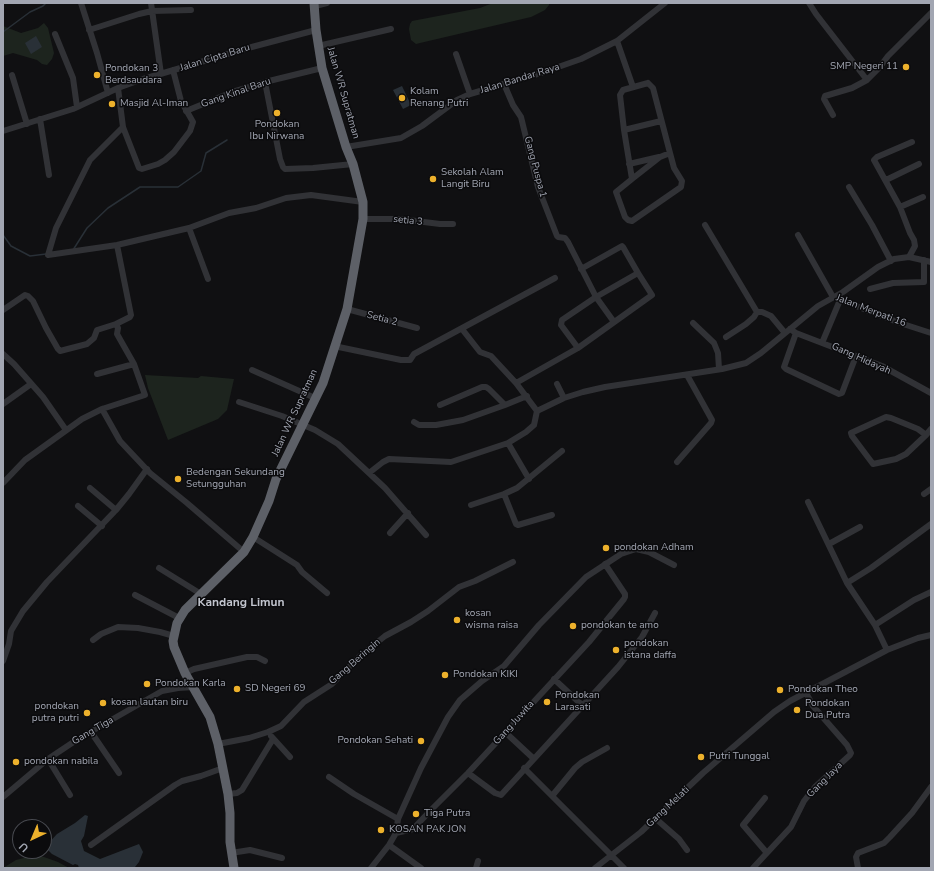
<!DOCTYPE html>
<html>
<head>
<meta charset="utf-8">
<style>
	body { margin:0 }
	#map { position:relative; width:934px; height:871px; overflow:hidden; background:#101012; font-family:"Nunito Sans",sans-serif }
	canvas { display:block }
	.frame { position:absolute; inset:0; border:4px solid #a2a6b2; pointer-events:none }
	.north { position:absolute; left:12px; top:819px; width:40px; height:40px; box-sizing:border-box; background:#0b0b0d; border:1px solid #47494f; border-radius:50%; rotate:224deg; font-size:11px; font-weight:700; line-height:16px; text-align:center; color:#a2a6b2 }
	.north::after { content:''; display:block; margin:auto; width:14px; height:18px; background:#edb12c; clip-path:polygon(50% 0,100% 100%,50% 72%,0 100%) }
</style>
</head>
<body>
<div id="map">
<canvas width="934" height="871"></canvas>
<div class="frame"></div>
<div class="north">U</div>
</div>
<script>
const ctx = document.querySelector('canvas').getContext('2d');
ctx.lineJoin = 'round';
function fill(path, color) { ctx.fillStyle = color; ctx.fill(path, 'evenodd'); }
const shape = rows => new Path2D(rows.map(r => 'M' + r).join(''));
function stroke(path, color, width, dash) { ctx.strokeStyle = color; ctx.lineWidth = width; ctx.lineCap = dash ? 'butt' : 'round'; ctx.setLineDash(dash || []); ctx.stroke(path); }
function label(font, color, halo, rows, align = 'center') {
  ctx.font = font + ' "Nunito Sans",sans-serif'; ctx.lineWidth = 3; ctx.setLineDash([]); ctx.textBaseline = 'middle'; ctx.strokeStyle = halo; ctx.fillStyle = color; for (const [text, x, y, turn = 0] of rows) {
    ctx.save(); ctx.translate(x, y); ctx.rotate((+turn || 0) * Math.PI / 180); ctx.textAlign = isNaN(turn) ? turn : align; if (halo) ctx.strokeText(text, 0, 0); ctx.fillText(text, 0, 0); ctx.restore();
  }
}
fill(shape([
	[493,3,549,3,549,5,545,10,531,17,420,43,416,44,411,40,409,29,410,24,412,21,480,8],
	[44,23,48,28,54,53,52,59,47,65,42,64,37,60,13,53,3,56,3,26,21,33,38,28],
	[145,375,198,378,201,376,234,379,227,410,218,419,168,440,148,388],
	[32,856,44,857,58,862,69,868,3,868,16,860]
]), '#1d241e');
fill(shape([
	[36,36,42,47,31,54,25,43],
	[402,86,411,105,403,109,393,90],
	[85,815,88,816,84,836,81,841,84,851,100,859,139,844,143,852,139,862,135,867,132,868,97,868,87,867,86,868,79,868,78,865,75,864,73,865,52,854,45,847,57,834,75,823]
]), '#293037');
stroke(shape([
	[3,32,30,12,43,6,46,3],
	[3,235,11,246,30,256,46,254],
	[73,250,87,228,108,208,140,187,178,187,201,171,206,153,227,140]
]), '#293037', 1.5);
stroke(shape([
	[81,3,97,53,108,93],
	[151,3,161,74],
	[809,3,816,14,867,80,879,68,888,56,931,13],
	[315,6,327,3],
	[89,30,139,14,152,11,191,10],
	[55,34,73,78,77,107],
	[617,41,633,87],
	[318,46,391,29],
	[456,54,470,94],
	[12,75,27,124],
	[265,82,280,159,283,167,285,169,313,168,353,164],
	[648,83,653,88,670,153,660,157,632,179,624,130,620,95,623,90,648,83],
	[504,84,513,105,521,117,538,187,557,236,558,237,565,238,568,242,596,297,614,322],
	[118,88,123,127,90,160,56,228,48,255,117,245,189,228,229,213,256,208,286,198,311,195,363,202],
	[186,111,235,91,265,82,322,68],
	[833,115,824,99,825,96,852,88,867,80],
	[40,119,49,175],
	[123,127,139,168,142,169,158,164,165,160,174,152,190,131,193,122,181,101,173,70],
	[624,130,661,121],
	[3,131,73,109,118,88,140,80,248,48,316,30],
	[346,147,401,138,422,126,457,100,470,94,544,72,581,59,617,41,665,3],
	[629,164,659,157],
	[632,179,616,192,625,217,628,220,632,221,681,187,682,181,674,168,670,153],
	[886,180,919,164],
	[849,187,872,225,891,261],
	[900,207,923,197],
	[363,219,400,219,440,224,453,224],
	[705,225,757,312,762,312,771,316,785,333],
	[189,228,208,279],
	[798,235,833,297,900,323,931,333],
	[909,257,915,246,914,240,910,233,900,207,874,160,877,157,912,142],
	[870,289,893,283,924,282,924,260],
	[347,309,417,328],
	[3,310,25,295,28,296,33,301,46,328,58,349,60,351,87,344,94,338,97,330,116,324],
	[693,323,714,343,718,353,719,369],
	[462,329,480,352,491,356,516,383,537,411],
	[790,329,796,333,882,366,931,393],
	[796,333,784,367,786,369,839,394,842,393,856,356],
	[726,337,746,324,754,317,757,312],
	[822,343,840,300],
	[334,346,401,360,410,360,414,354,555,278],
	[578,348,561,325,562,320,596,297,638,273],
	[3,354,14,364,43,397,66,430],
	[252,370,315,398],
	[97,374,134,364],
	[516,383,578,348,652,295,638,273,623,247,622,246,581,269],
	[557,384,564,398],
	[239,402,282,416,315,430,338,444,385,488,426,535],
	[3,404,31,384],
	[440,405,482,387,486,387,489,389,505,405],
	[102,409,120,441,150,473,187,503,244,552],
	[414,422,419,425,436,425,463,420,505,405,527,396],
	[926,435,918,429,891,418,886,417,851,433,852,436,873,464,896,459,906,454,926,435,931,429],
	[508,443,529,479],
	[677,462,711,423,712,420,687,375],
	[369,473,383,462,389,459,451,462,508,443,526,432,534,425,537,411,564,398,583,392,605,387,722,369,746,363,761,353,818,306,843,292,878,267,894,259,909,257,931,262],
	[3,483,25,460,82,419,102,409,145,395,134,364,117,334,118,328,116,324,130,317,131,315,117,245],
	[90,488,116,510],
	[504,494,516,524,518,525,552,515],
	[924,494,931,489],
	[808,502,847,583,875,625,887,650],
	[471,505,504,494,517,488,562,451],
	[78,506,102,526],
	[390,533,408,513],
	[253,537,297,565,302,572,327,593],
	[829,544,860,527],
	[159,568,201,594],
	[847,583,871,568,931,524],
	[135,595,181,619],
	[875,625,914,600,931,592],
	[93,640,101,634,118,627,138,628,160,632,174,636],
	[3,661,9,644,11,631,23,611,47,582,116,510,129,494,147,469],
	[185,673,194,669,247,657,257,657,265,661],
	[554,679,583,706],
	[91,732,119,773],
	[505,732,534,759],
	[271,736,290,757],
	[218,744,249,738,268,732,281,726,304,702,332,684,359,657,385,636,411,622,428,611,459,587,475,581,513,562],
	[48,759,70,795],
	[524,768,624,868],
	[468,773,495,793,501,795,618,667,642,637,655,613],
	[329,777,354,794,398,819],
	[228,794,237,793,242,790,273,739],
	[552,796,575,768,582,762,607,748],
	[3,797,48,759,78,739,162,691,178,688,194,687],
	[765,798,743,825,767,853],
	[655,818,679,839,687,850],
	[396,833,398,819,421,768,448,717,460,700,482,681,504,666,539,625,586,577,621,554,636,549,649,552,674,565],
	[91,845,175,785,182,781,201,776,223,768],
	[389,845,421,868],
	[231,853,250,850,282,858],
	[371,868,389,845,396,833,413,829,432,809,468,773,589,642,624,599,625,597,625,594,605,564],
	[476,868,478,861],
	[595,868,641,832,703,773,774,712,790,701,887,650,918,638,931,635],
	[753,868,791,827,804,801,815,787,850,755,851,753,847,745,813,706,805,691],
	[858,868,856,857,858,853,884,843,890,837,912,813,931,787]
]), '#313236', 6);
stroke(shape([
	[234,868,230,842,230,813,228,794,218,744,210,717,185,673,174,647,173,641,177,623,185,610,244,552,253,537,269,501,276,479,323,383,347,309,363,219,363,202,353,164,346,147,322,68,316,30,314,3]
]), '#5d6067', 9);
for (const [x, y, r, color] of [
	[906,67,4,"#edb12c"],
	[97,75,4,"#edb12c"],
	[402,98,4,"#edb12c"],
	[112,104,4,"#edb12c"],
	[277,113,4,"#edb12c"],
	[433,179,4,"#edb12c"],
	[178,479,4,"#edb12c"],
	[606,548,4,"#edb12c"],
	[457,620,4,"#edb12c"],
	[573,626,4,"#edb12c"],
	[616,650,4,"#edb12c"],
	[445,675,4,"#edb12c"],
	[147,684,4,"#edb12c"],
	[237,689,4,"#edb12c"],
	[780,690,4,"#edb12c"],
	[547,702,4,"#edb12c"],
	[103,703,4,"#edb12c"],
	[797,710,4,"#edb12c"],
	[87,713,4,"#edb12c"],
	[421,741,4,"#edb12c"],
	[701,757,4,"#edb12c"],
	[16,762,4,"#edb12c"],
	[416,814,4,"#edb12c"],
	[381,830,4,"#edb12c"]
]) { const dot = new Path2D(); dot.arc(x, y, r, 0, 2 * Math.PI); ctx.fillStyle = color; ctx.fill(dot); stroke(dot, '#0b0b0d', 1.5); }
label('10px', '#a2a6b2', '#0b0b0d', [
	["Jalan Cipta Baru",215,58,-17],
	["Jalan Bandar Raya",520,79,-17],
	["Gang Kinal Baru",236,93,-19],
	["Jalan WR Supratman",343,93,74],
	["Gang Puspa 1",535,167,75],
	["setia 3",408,221,6],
	["Jalan Merpati 16",871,311,21],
	["Setia 2",382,319,15],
	["Gang Hidayah",861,359,24],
	["Jalan WR Supratman",295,413,-65],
	["Gang Beringin",355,662,-41],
	["Gang Juwita",514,723,-48],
	["Gang Tiga",93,731,-30],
	["Gang Jaya",825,780,-45],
	["Gang Melati",668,807,-43]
]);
label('10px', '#a2a6b2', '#0b0b0d', [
	["SMP Negeri 11",898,67,"right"],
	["Pondokan 3",105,69],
	["Berdsaudara",105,81],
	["Kolam",410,92],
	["Renang Putri",410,104],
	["Masjid Al-Iman",120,104],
	["Pondokan",277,125,"center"],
	["Ibu Nirwana",277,137,"center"],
	["Sekolah Alam",441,173],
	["Langit Biru",441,185],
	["Bedengan Sekundang",186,473],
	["Setungguhan",186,485],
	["pondokan Adham",614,548],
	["kosan",465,614],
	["wisma raisa",465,626],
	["pondokan te amo",581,626],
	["pondokan",624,644],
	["istana daffa",624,656],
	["Pondokan KIKI",453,675],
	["Pondokan Karla",155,684],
	["SD Negeri 69",245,689],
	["Pondokan Theo",788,690],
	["Pondokan",555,696],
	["Larasati",555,708],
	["kosan lautan biru",111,703],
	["Pondokan",805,704],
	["Dua Putra",805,716],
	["pondokan",79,707,"right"],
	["putra putri",79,719,"right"],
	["Pondokan Sehati",413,741,"right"],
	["Putri Tunggal",709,757],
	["pondokan nabila",24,762],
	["Tiga Putra",424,814],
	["KOSAN PAK JON",389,830]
], 'left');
label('bold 12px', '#c2c5ce', '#0b0b0d', [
	["Kandang Limun",241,603]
]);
</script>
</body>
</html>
